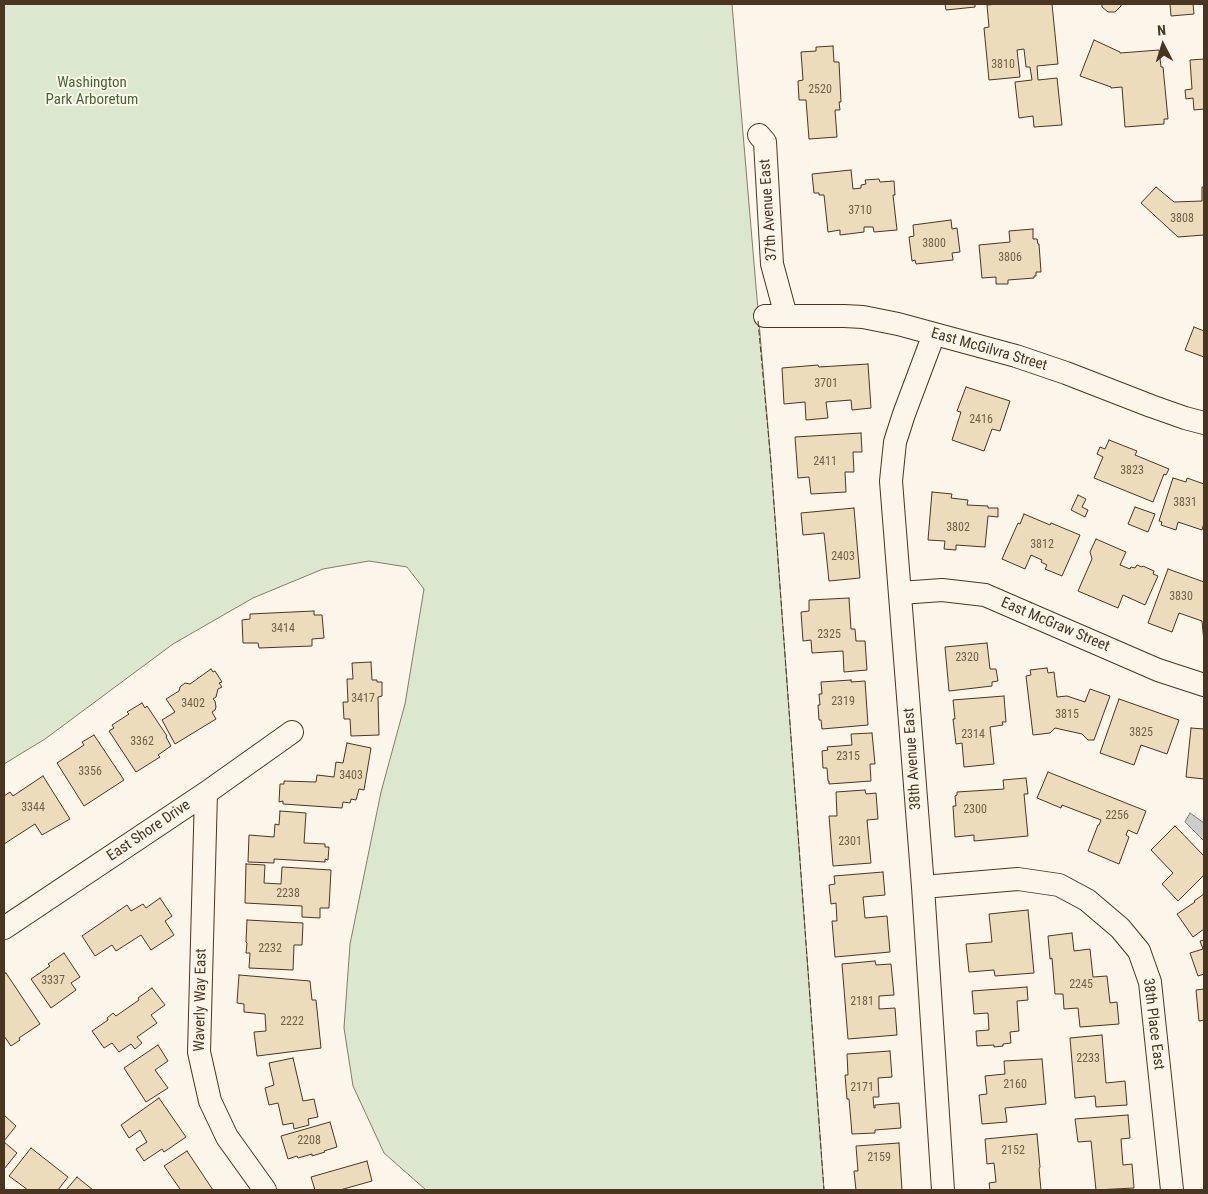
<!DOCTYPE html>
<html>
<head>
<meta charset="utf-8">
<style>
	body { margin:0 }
	#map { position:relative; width:1208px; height:1194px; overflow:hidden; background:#fbf6e9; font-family:"Roboto Condensed",sans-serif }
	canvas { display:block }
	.frame { position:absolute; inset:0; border:5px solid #4a3520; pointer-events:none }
	.north { position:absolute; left:1138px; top:20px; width:50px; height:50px; -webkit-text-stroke:4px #fbf6e9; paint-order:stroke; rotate:355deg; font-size:14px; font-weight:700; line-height:20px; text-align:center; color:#4a3520 }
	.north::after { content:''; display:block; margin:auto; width:18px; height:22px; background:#4a3520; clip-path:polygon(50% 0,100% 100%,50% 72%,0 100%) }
</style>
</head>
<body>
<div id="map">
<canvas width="1208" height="1194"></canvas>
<div class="frame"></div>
<div class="north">N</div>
</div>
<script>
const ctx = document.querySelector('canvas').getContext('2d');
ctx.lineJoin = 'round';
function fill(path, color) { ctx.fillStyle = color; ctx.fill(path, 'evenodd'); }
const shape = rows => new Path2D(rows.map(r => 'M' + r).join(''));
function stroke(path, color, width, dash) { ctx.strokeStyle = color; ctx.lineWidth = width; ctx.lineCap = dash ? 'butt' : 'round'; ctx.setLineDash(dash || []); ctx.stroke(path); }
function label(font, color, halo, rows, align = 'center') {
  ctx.font = font + ' "Roboto Condensed",sans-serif'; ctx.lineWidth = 4; ctx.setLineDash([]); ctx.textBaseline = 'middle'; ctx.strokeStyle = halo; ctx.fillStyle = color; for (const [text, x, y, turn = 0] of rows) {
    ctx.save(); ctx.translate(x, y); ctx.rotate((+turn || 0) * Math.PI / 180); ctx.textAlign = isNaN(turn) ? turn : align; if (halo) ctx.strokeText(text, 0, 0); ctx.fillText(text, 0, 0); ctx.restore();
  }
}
const green = shape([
	[4,4,732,4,771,463,824,1190,426,1190,384,1153,353,1086,344,1028,350,944,381,792,405,704,424,589,407,567,369,561,323,569,253,598,173,644,45,739,4,764,4,4]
]);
fill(green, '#dce7d0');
stroke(green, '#887966', 1);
const water = shape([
	[1190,813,1204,823,1204,839,1203,840,1185,822,1190,813]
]);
fill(water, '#c9cecd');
stroke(water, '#887966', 1);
const building = shape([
	[945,4,975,4,975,7,946,10,945,4],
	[999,4,1052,4,1058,64,1037,66,1038,80,1057,78,1062,125,1034,127,1033,116,1019,118,1015,82,1032,80,1030,67,1026,67,1024,49,1017,50,1020,77,989,80,984,28,989,27,987,5,999,4],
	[1102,4,1121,4,1121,6,1115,12,1108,12,1102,7,1102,4],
	[1170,4,1193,4,1194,14,1171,16,1170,4],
	[1094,40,1120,52,1120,53,1159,50,1161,67,1163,67,1168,119,1164,119,1164,124,1125,127,1122,87,1111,88,1111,87,1080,76,1094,40],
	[833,46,834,62,839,62,841,102,839,102,840,110,835,110,837,137,809,139,806,100,799,100,798,81,803,80,801,52,816,51,816,47,833,46],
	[1204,59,1204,109,1194,110,1193,98,1186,99,1185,90,1192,89,1190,60,1204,59],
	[851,170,853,189,861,188,861,185,866,184,865,180,879,179,880,182,894,181,895,195,893,195,897,230,874,232,873,227,864,227,864,232,840,235,840,230,828,232,824,195,819,195,819,193,814,193,812,174,851,170],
	[1156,187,1174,202,1202,201,1202,187,1204,187,1204,235,1178,237,1141,203,1156,187],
	[951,220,952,229,957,228,960,252,952,253,953,260,916,264,915,260,912,261,909,237,914,236,913,225,951,220],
	[1033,229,1033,239,1037,239,1038,244,1039,244,1041,272,1036,272,1036,276,1034,276,1034,278,1008,280,1008,284,996,284,996,277,982,278,979,245,1010,242,1009,231,1033,229],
	[1194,327,1204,331,1204,357,1185,350,1194,327],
	[868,364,871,408,852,410,851,400,826,402,828,418,806,420,805,402,784,404,782,368,818,365,819,367,868,364],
	[966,387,1010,401,1000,431,992,429,984,451,952,440,961,412,957,411,966,387],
	[861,433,862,452,853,452,854,472,845,472,846,492,811,494,809,477,798,478,795,437,861,433],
	[1109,440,1137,451,1135,455,1169,469,1166,475,1164,474,1153,502,1094,478,1103,457,1097,454,1100,447,1105,449,1109,440],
	[1173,478,1186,482,1187,478,1204,484,1204,523,1202,530,1178,522,1176,530,1161,525,1162,522,1159,521,1173,478],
	[932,492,952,494,951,498,968,500,967,505,988,506,988,508,998,508,998,517,988,516,985,547,956,545,956,550,944,549,945,541,928,540,932,492],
	[1078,495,1086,499,1082,507,1088,510,1085,517,1071,510,1078,495],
	[1135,507,1155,514,1148,532,1128,524,1135,507],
	[854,508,860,578,829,581,824,533,803,535,801,513,854,508],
	[1024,514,1050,525,1051,523,1080,535,1062,576,1045,569,1047,565,1041,562,1042,560,1031,555,1025,569,1002,559,1018,523,1020,524,1024,514],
	[1096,539,1126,552,1120,565,1130,569,1131,567,1135,568,1137,565,1142,567,1143,566,1154,571,1153,574,1158,576,1145,605,1123,595,1118,608,1078,591,1092,559,1090,552,1096,539],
	[1168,569,1204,582,1204,642,1202,621,1179,613,1172,632,1148,623,1168,569],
	[849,598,851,629,855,629,856,641,865,641,867,670,844,672,843,651,812,653,811,640,803,641,801,612,809,611,809,600,849,598],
	[314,611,314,615,322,615,324,638,312,639,312,646,259,648,258,643,243,643,242,620,250,619,250,614,314,611],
	[987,643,990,669,996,669,998,681,992,682,992,686,949,691,945,647,987,643],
	[371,662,372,680,377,680,377,682,382,682,382,696,378,697,379,735,351,736,350,719,344,719,343,702,348,702,347,679,353,679,352,663,371,662],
	[1047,668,1048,673,1054,672,1057,697,1067,696,1085,702,1090,689,1110,696,1094,740,1088,740,1082,734,1055,728,1050,733,1033,735,1026,676,1031,675,1030,670,1047,668],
	[211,669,213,672,215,671,222,682,219,683,222,687,218,689,216,697,213,699,215,701,216,707,215,710,212,712,216,719,175,744,162,720,175,712,166,699,179,691,180,687,185,683,190,684,211,669],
	[851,680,851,682,865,681,868,725,822,729,821,720,819,720,818,705,820,705,819,694,822,694,821,682,851,680],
	[1004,696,1006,722,1002,722,1003,725,990,727,994,764,964,767,962,743,956,744,953,719,955,719,953,700,1004,696],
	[1119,699,1179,720,1167,754,1141,745,1134,765,1100,753,1119,699],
	[142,703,145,708,147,706,167,736,166,737,171,746,158,755,160,757,136,772,109,731,114,728,112,725,129,714,127,712,142,703],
	[1191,728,1204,729,1204,779,1186,777,1191,728],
	[872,733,875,764,870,764,871,781,829,784,829,781,828,781,827,768,823,768,822,751,828,750,827,747,852,745,851,734,872,733],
	[94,735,124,780,84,806,57,763,84,745,82,742,94,735],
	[347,743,371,748,364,790,359,789,356,800,351,799,350,803,343,802,342,808,283,804,283,801,279,802,280,784,284,784,284,781,316,782,317,775,334,777,336,762,343,763,347,743],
	[1048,772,1146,811,1137,834,1128,830,1126,835,1129,837,1119,864,1088,851,1098,825,1099,825,1101,820,1062,805,1061,808,1037,798,1048,772],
	[43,776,70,819,42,835,35,824,4,844,4,796,10,792,13,796,43,776],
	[1026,778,1028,794,1024,794,1028,836,974,841,974,835,955,837,953,806,956,806,955,796,957,795,957,792,1004,789,1003,780,1026,778],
	[865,790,866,794,876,793,878,819,867,820,871,863,833,866,829,816,837,816,836,792,865,790],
	[280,811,306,813,304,843,325,844,325,847,329,847,328,860,325,859,325,862,274,859,274,863,248,862,249,835,274,837,275,824,279,825,280,811],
	[1175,826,1204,856,1204,875,1178,901,1162,884,1173,873,1151,850,1175,826],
	[246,864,265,865,264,883,281,884,282,867,331,870,329,908,320,908,320,918,302,917,302,906,245,903,246,864],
	[883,872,885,895,863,897,865,918,887,916,890,952,835,957,832,921,837,921,836,903,831,904,829,885,835,884,834,876,883,872],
	[1204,894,1204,929,1193,937,1177,914,1195,902,1194,901,1204,894],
	[160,898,172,916,165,921,174,935,151,950,141,935,116,951,112,945,95,956,82,936,127,905,131,911,143,904,146,908,160,898],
	[1028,910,1034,973,995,976,994,970,969,972,966,944,992,942,989,914,1028,910],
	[247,920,303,923,302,945,294,945,293,970,249,968,250,953,246,953,247,943,246,942,247,920],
	[1072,933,1074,951,1090,949,1093,977,1107,976,1110,1003,1117,1002,1119,1024,1080,1027,1078,1008,1064,1009,1063,994,1055,994,1052,958,1050,959,1048,936,1072,933],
	[1204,940,1204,974,1198,976,1190,953,1203,949,1200,941,1204,940],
	[64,953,80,977,71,983,76,990,51,1008,31,979,50,966,48,964,64,953],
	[875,961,876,965,891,964,894,995,879,996,879,1009,895,1008,897,1035,848,1039,842,964,875,961],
	[6,973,40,1024,19,1038,20,1040,11,1046,4,1036,4,974,6,973],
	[239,975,310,981,312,1000,316,1000,321,1048,257,1056,254,1032,266,1031,265,1014,244,1012,244,1004,237,1003,239,975],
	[1027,987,1028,1000,1017,1001,1019,1031,1010,1032,1011,1043,1003,1044,1003,1046,994,1047,994,1045,977,1046,976,1031,989,1030,988,1013,974,1014,972,991,1027,987],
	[152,988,165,1005,151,1015,157,1023,137,1037,142,1043,135,1049,131,1044,119,1052,112,1043,104,1048,92,1031,108,1020,107,1018,113,1013,116,1016,139,1000,138,998,152,988],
	[1204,989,1204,1020,1199,1021,1196,990,1204,989],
	[1102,1035,1106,1083,1125,1081,1127,1105,1096,1107,1095,1096,1075,1098,1070,1038,1102,1035],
	[158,1045,168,1061,155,1070,168,1088,146,1102,124,1068,158,1045],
	[890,1051,892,1077,878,1078,879,1097,873,1097,874,1108,875,1108,875,1105,899,1103,901,1128,875,1130,875,1133,852,1134,849,1099,847,1099,845,1075,848,1075,847,1054,890,1051],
	[293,1058,303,1101,314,1099,318,1117,308,1119,309,1125,294,1129,293,1123,283,1125,278,1103,269,1105,265,1088,274,1085,269,1063,293,1058],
	[1042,1059,1046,1104,1005,1108,1007,1122,982,1124,979,1095,987,1094,985,1076,1005,1074,1004,1061,1042,1059],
	[159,1098,186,1137,164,1152,162,1149,144,1161,136,1149,147,1142,140,1130,129,1138,121,1125,159,1098],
	[4,1115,16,1126,4,1141,4,1115],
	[1128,1115,1130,1138,1121,1139,1123,1165,1132,1164,1134,1188,1096,1190,1091,1141,1078,1142,1075,1119,1128,1115],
	[330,1122,337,1147,324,1151,325,1152,312,1156,312,1154,298,1158,297,1156,288,1159,281,1136,330,1122],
	[1037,1134,1040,1167,1039,1169,1041,1190,990,1190,989,1183,996,1182,994,1163,987,1164,985,1139,1037,1134],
	[4,1142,17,1153,4,1169,4,1142],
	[899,1143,902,1190,856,1190,854,1171,858,1171,856,1146,899,1143],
	[31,1148,68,1177,58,1190,28,1190,9,1176,31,1148],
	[187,1151,213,1190,178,1190,180,1189,164,1166,187,1151],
	[367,1161,372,1181,340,1190,315,1190,311,1177,367,1161],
	[77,1177,93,1190,66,1190,77,1177]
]);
fill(building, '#ecdcbc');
stroke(building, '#4a3520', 1);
const minor = shape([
	[759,135,765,142,772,264,786,316],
	[765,316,844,316,863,317,898,324,1016,356,1066,373,1151,406,1185,418,1204,423],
	[934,334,904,414,895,442,891,481,923,887,943,1190],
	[900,593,942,590,985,595,1158,670,1204,685],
	[206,793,199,1052,210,1101,227,1137,265,1190],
	[923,887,1018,879,1059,885,1087,900,1120,928,1139,951,1150,982,1172,1190],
	[4,928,206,793,292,732]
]);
stroke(minor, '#4a3520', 24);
stroke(minor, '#fbf6e9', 22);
stroke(shape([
	[758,321,771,463,824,1190]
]), '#4a3520', 1, [6, 2.5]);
label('12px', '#725f47', null, [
	["3810",1003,65],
	["2520",820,90],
	["3710",860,211],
	["3808",1182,219],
	["3800",934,244],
	["3806",1010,258],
	["3701",826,384],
	["2416",981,420],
	["2411",825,462],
	["3823",1132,471],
	["3831",1185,503],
	["3802",958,528],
	["3812",1042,545],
	["2403",843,557],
	["3830",1181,597],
	["3414",283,629],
	["2325",829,635],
	["2320",967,658],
	["3417",363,699],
	["2319",843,702],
	["3402",193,704],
	["3815",1067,715],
	["3825",1141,733],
	["2314",973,735],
	["3362",142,742],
	["2315",848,757],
	["3356",90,772],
	["3403",351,776],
	["3344",33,808],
	["2300",975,810],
	["2256",1117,816],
	["2301",850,842],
	["2238",288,894],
	["2232",270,949],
	["3337",53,981],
	["2245",1081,985],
	["2181",862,1002],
	["2222",292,1022],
	["2233",1088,1059],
	["2160",1015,1085],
	["2171",862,1088],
	["2208",309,1141],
	["2152",1013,1151],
	["2159",879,1158]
]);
label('15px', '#436837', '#fbf6e9', [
	["Washington",92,83],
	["Park Arboretum",92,100]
]);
label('15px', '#4a3520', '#fbf6e9', [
	["37th Avenue East",769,210,-94],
	["East McGilvra Street",989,350,16],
	["East McGraw Street",1055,625,23],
	["38th Avenue East",913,759,-94],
	["East Shore Drive",149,831,-34],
	["Waverly Way East",201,1000,-89],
	["38th Place East",1153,1024,83]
]);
</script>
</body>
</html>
